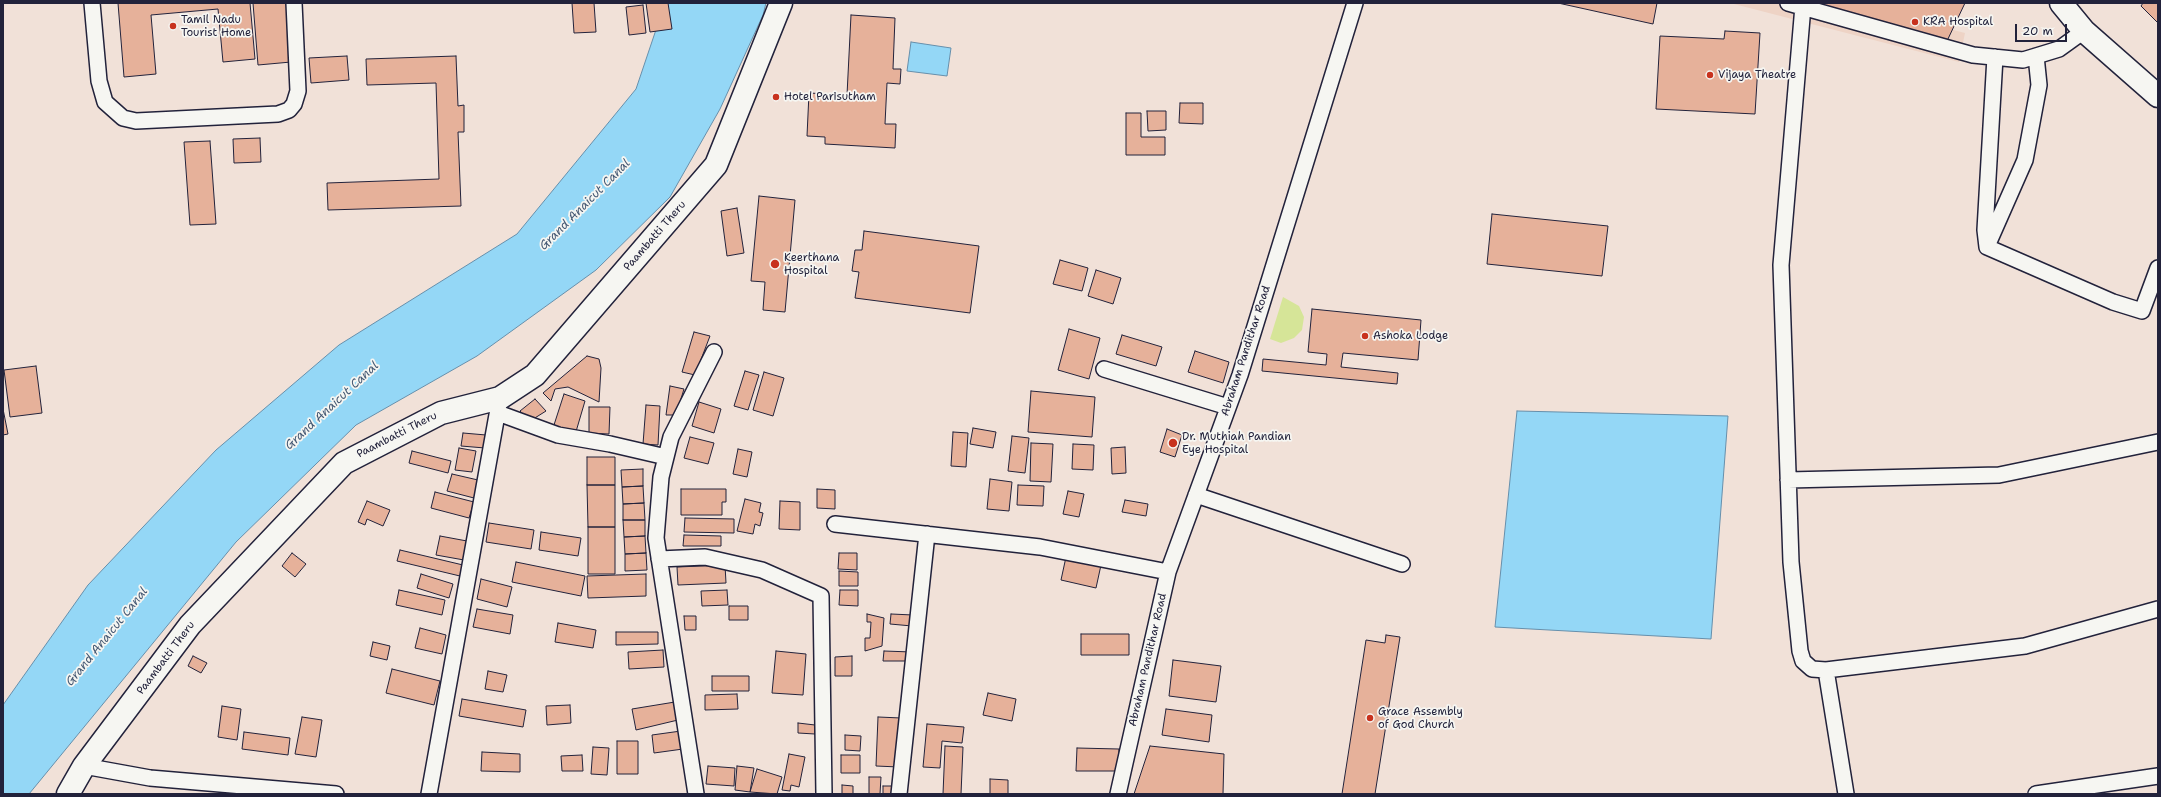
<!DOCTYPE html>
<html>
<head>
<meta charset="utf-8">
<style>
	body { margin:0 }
	#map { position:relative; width:2161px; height:797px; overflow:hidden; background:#f1e1d8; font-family:"Shantell Sans",sans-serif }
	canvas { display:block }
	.frame { position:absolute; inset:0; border:4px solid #22223b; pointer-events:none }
	.scale { position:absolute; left:2015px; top:24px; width:52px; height:18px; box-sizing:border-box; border:2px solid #22223b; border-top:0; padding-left:5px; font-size:12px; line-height:14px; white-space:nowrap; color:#22223b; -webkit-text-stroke:3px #f6f6f2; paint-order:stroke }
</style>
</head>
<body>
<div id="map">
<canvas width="2161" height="797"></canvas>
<div class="frame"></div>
<div class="scale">20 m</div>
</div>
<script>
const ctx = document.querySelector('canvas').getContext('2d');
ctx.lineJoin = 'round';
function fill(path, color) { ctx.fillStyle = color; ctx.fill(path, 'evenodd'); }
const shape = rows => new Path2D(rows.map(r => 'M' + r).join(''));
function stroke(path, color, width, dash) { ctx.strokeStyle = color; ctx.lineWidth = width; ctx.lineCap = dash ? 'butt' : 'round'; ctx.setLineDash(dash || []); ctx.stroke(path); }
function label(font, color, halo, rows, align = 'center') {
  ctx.font = font + ' "Shantell Sans",sans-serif'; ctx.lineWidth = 3.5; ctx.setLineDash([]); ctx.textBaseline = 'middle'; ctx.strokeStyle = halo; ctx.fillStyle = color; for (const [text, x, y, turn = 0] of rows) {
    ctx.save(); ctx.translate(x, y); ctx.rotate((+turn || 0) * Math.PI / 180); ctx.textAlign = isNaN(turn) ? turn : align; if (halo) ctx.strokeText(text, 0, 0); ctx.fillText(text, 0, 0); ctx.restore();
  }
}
fill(shape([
	[1730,3,1850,3,1965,33,1959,62]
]), '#eed3c5');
fill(shape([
	[1283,297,1299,306,1304,317,1302,330,1294,338,1281,343,1270,339]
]), '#d6e598');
const water = shape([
	[665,3,766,3,763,15,720,109,670,197,596,270,477,356,356,425,236,542,29,794,3,794,3,705,88,585,216,450,339,345,517,234,636,89,665,3],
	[911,42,951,48,947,76,907,71,911,42],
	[1517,411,1728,416,1711,639,1495,627,1517,411]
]);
fill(water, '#94d7f6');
stroke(water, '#668fab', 1);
const building = shape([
	[118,3,250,3,255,59,223,62,218,9,151,15,156,74,124,77,118,3],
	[253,3,287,3,291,62,258,65,253,3],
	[572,3,594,3,596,32,574,33,572,3],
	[646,3,668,3,672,29,650,32,646,3],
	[1558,3,1657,3,1653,24,1558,3],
	[1799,3,1965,3,1947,41,1799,3],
	[2143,3,2158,3,2158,23,2141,6,2143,3],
	[643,5,646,33,629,35,626,7,643,5],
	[851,15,895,18,893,69,901,69,900,84,887,83,885,124,896,124,895,148,825,144,825,137,807,136,809,93,847,95,851,15],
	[1725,31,1760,33,1755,114,1656,109,1660,36,1724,39,1725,31],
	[347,56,349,80,311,83,309,58,347,56],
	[456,56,458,106,464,105,464,132,458,132,461,206,328,210,327,183,439,179,436,83,367,85,366,59,456,56],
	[1180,103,1203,103,1203,124,1179,123,1180,103],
	[1147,111,1166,111,1166,130,1148,131,1147,111],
	[1126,113,1141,113,1141,137,1165,137,1165,155,1126,155,1126,113],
	[260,138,261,162,234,163,233,139,260,138],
	[210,141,216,224,190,225,184,142,210,141],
	[759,196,795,200,785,312,763,310,765,282,751,281,759,196],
	[737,208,744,253,727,256,721,211,737,208],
	[1492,214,1608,226,1602,276,1487,264,1492,214],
	[864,231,979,246,970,313,855,298,859,272,852,271,855,250,862,250,864,231],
	[1060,260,1088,268,1082,291,1053,284,1060,260],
	[1096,270,1121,278,1113,304,1088,296,1096,270],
	[1312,309,1421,320,1418,360,1343,353,1341,367,1398,373,1397,384,1262,371,1263,359,1326,365,1327,354,1308,352,1312,309],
	[1069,329,1100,338,1089,379,1058,370,1069,329],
	[694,332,710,336,695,375,682,372,694,332],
	[1122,335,1162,347,1156,366,1116,354,1122,335],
	[1195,351,1229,362,1223,383,1188,372,1195,351],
	[587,356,599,359,601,368,599,402,568,387,555,389,551,401,543,393,587,356],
	[36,366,42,413,10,417,4,370,36,366],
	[745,371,759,375,748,410,734,406,745,371],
	[764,372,784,378,773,416,753,410,764,372],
	[670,386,684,389,676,415,666,415,670,386],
	[1031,391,1095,397,1092,437,1028,432,1031,391],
	[564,394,585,401,575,435,553,428,564,394],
	[535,399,546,411,530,421,520,411,535,399],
	[699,402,721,409,714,433,692,426,699,402],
	[646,405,660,406,658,445,643,444,646,405],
	[589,407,610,407,609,434,589,433,589,407],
	[3,409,8,434,3,435,3,409],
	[973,428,996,432,993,448,970,444,973,428],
	[1167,429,1182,435,1175,457,1160,452,1167,429],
	[953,432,968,433,966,467,951,466,953,432],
	[463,433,486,435,485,448,461,446,463,433],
	[1012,436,1029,438,1025,473,1008,471,1012,436],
	[690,437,714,443,708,464,684,458,690,437],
	[1031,443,1053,444,1051,482,1030,481,1031,443],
	[1073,444,1094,445,1093,470,1072,469,1073,444],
	[1125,447,1126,473,1112,474,1111,448,1125,447],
	[459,448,476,451,472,472,455,470,459,448],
	[738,449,752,452,747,477,733,474,738,449],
	[412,451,451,461,448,473,409,463,412,451],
	[587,457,615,457,615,485,587,485,587,457],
	[643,469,643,486,622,487,621,470,643,469],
	[452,474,478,480,474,498,447,491,452,474],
	[990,479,1012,482,1009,511,987,509,990,479],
	[587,485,615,485,615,527,588,527,587,485],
	[1018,485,1044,486,1043,506,1017,505,1018,485],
	[643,486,644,503,623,504,622,487,643,486],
	[681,489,726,489,726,502,722,502,722,515,681,515,681,489],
	[817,489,835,490,835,509,817,508,817,489],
	[1068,491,1084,494,1079,517,1063,514,1068,491],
	[435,492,474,502,469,518,431,508,435,492],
	[745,499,761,503,759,512,763,513,760,526,755,524,753,534,737,531,745,499],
	[1125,500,1148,504,1146,516,1122,512,1125,500],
	[367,501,390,510,383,526,367,519,365,525,358,522,367,501],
	[780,501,800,502,800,530,779,529,780,501],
	[644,503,645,520,623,520,623,504,644,503],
	[685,518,734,519,734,533,684,532,685,518],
	[623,520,645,520,645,536,624,537,623,520],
	[489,523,534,530,531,549,486,542,489,523],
	[588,527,615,527,615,574,588,574,588,527],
	[541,532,581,538,578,556,539,550,541,532],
	[684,535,721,536,721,546,683,546,684,535],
	[440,536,467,541,464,560,436,555,440,536],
	[645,536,646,553,625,554,624,537,645,536],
	[400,550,463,565,460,576,397,561,400,550],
	[292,553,306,564,295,577,282,566,292,553],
	[646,553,647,570,625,571,625,554,646,553],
	[839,553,857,553,857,570,838,569,839,553],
	[1066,557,1101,565,1096,588,1061,580,1066,557],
	[516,562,585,576,581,596,512,582,516,562],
	[725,565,726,583,678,585,677,567,725,565],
	[839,571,858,572,858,586,839,586,839,571],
	[421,574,453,584,449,598,417,588,421,574],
	[646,574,646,596,588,598,587,576,646,574],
	[481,579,512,587,507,607,477,599,481,579],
	[399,590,445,600,442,615,396,605,399,590],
	[727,590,728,605,702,606,701,591,727,590],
	[840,590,858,590,858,606,839,605,840,590],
	[729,606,748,606,748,620,729,620,729,606],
	[477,609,513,615,510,634,473,627,477,609],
	[867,614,884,618,882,646,865,651,865,638,870,638,871,622,867,622,867,614],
	[891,614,913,615,912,626,890,624,891,614],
	[684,616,696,616,696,630,685,630,684,616],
	[558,623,596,630,593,648,555,642,558,623],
	[420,628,446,635,442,654,415,648,420,628],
	[616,632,658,632,658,644,616,645,616,632],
	[1081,634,1129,634,1129,655,1081,655,1081,634],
	[1386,635,1400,637,1375,794,1342,794,1366,640,1385,643,1386,635],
	[373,642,390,646,387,660,370,656,373,642],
	[663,650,664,667,629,669,628,652,663,650],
	[776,651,806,654,803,695,772,693,776,651],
	[884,651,912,652,912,661,883,661,884,651],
	[193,656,207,663,201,673,188,666,193,656],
	[852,656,852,676,835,676,835,657,852,656],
	[1173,660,1221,666,1216,702,1169,696,1173,660],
	[392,669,440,681,434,705,386,693,392,669],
	[488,671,507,675,503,692,485,689,488,671],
	[712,676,749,676,749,691,712,691,712,676],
	[988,693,1016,699,1012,721,983,715,988,693],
	[737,694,738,709,705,710,705,695,737,694],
	[462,699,526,710,523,727,459,716,462,699],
	[675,702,678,720,636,730,632,709,675,702],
	[570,705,571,723,547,725,546,706,570,705],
	[222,706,241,709,237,740,218,737,222,706],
	[1166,709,1212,715,1209,742,1162,735,1166,709],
	[302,717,322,720,316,757,295,754,302,717],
	[878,717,901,718,899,767,876,766,878,717],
	[798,723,815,725,815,734,798,733,798,723],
	[927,724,964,727,962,743,942,741,940,768,923,767,927,724],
	[681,731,683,749,654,753,652,735,681,731],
	[244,732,290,738,288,755,242,749,244,732],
	[845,735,861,736,860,751,845,750,845,735],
	[617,741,638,741,638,774,617,774,617,741],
	[945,746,963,747,961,794,943,794,945,746],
	[1150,746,1224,754,1223,794,1134,794,1150,746],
	[593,747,609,748,607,775,591,774,593,747],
	[1077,748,1119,749,1119,771,1076,771,1077,748],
	[482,752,520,754,520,772,481,771,482,752],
	[789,754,805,757,799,787,791,785,790,791,782,790,789,754],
	[582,755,583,771,562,771,561,756,582,755],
	[841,755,860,755,860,773,841,773,841,755],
	[708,766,735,768,734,786,706,784,708,766],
	[737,766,754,768,750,792,735,790,737,766],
	[757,769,782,777,777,794,750,792,757,769],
	[869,777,881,777,880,794,869,794,869,777],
	[990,779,1008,780,1008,794,990,794,990,779],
	[842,785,853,786,853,794,842,794,842,785],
	[883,786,893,786,893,794,883,794,883,786]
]);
fill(building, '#e6b19a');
stroke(building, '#22223b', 1);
const street = shape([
	[92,3,99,81,105,102,123,118,136,121,278,114,289,110,294,104,298,91,294,3],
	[1788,3,1973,55,2023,60,2059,49,2084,31],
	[1803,6,1781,265,1791,562,1800,651,1803,661,1812,669,1826,670,1846,794],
	[1995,57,1985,230,1987,247,2113,302,2142,311,2158,268],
	[1988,244,2025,160,2039,85,2036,56],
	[1104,369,1228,407],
	[498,413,558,435,610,444,666,457],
	[1788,480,1999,475,2158,442],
	[1196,495,1402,564],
	[835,524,1040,547,1168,572],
	[659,559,705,557,762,570,821,596,824,794],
	[1826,670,2025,646,2158,609],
	[84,766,150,778,336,794],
	[429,794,500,398],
	[696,794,656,538,661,477,671,437,714,352],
	[899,794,927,534],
	[1118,794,1168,572,1240,375,1355,3],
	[2036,794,2158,776]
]);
const secondary = shape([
	[2061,3,2084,31,2158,96],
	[68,794,84,766,190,625,344,463,441,413,500,398,535,375,716,165,781,3]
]);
stroke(street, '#22223b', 18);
stroke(secondary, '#22223b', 25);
stroke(street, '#f6f6f2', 15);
stroke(secondary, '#f6f6f2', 22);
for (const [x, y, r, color] of [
	[1915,22,4,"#c8321e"],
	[173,26,4,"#c8321e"],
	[1710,75,4,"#c8321e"],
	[776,97,4,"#c8321e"],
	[775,264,5,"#c8321e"],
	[1365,336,4,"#c8321e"],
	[1173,443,5,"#c8321e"],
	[1370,718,4,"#c8321e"]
]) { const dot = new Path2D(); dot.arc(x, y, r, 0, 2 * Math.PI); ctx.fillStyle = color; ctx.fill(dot); stroke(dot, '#f6f6f2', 1.5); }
label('11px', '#22223b', '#f6f6f2', [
	["Tamil Nadu",181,20],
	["Tourist Home",181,33],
	["KRA Hospital",1923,22],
	["Vijaya Theatre",1718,75],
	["Hotel Parisutham",784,97],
	["Keerthana",784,258],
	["Hospital",784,271],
	["Ashoka Lodge",1373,336],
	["Dr. Muthiah Pandian",1182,437],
	["Eye Hospital",1182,450],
	["Grace Assembly",1378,712],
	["of God Church",1378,725]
], 'left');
label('11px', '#22223b', '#f6f6f2', [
	["Paambatti Theru",655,236,-49],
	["Abraham Pandithar Road",1246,351,-72],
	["Paambatti Theru",397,435,-27],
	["Paambatti Theru",166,658,-53],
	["Abraham Pandithar Road",1148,660,-77]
]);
label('italic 12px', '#445873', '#f6f6f2', [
	["Grand Anaicut Canal",585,205,-45],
	["Grand Anaicut Canal",332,406,-43],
	["Grand Anaicut Canal",107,637,-51]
]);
</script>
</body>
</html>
